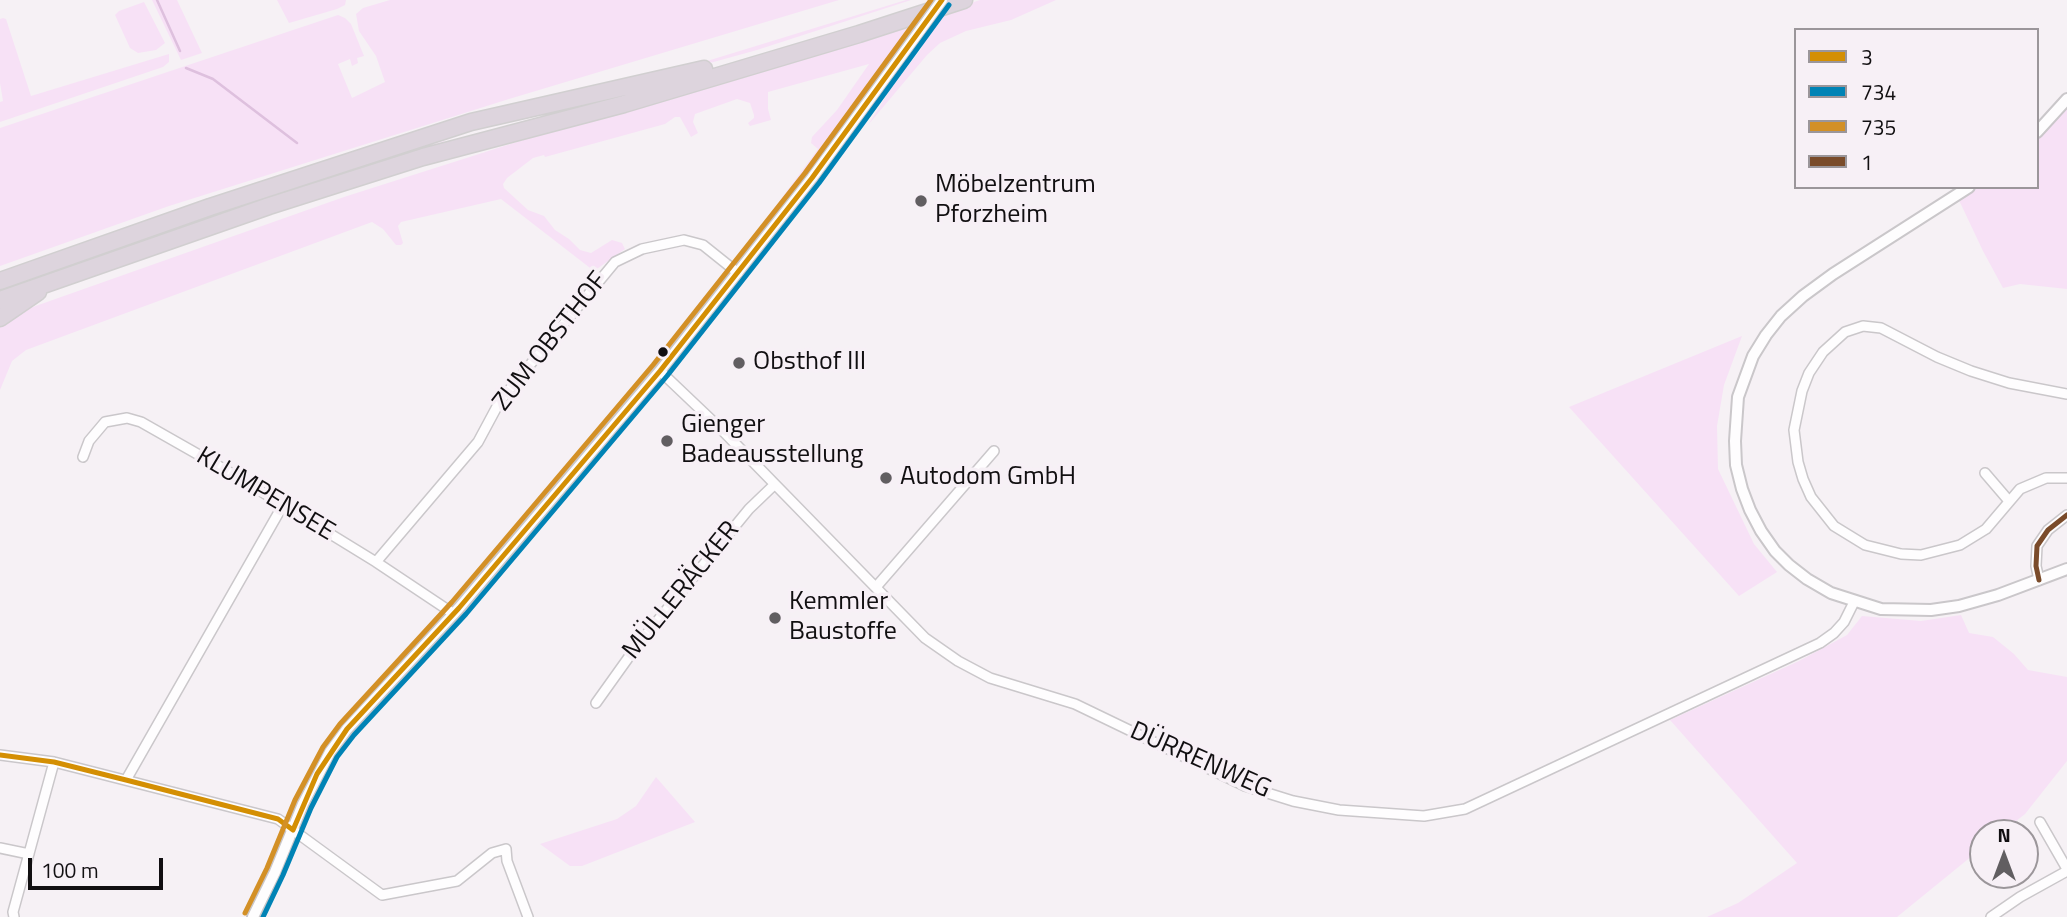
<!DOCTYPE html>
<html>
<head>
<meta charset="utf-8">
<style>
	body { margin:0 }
	#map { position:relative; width:2067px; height:917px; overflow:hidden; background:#f6f1f5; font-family:"Titillium Web",sans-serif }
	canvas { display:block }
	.legend { position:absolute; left:1794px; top:28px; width:245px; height:161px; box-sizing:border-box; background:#f7f0f6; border:2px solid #9b969a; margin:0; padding:9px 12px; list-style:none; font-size:21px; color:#110f11 }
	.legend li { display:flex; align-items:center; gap:14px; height:35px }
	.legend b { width:35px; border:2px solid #9b969a }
	.north { position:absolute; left:1969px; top:819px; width:70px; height:70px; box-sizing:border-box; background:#f7f0f6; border:2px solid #9b969a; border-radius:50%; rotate:0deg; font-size:19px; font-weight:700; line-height:28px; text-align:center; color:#110f11 }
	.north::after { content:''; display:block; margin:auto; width:24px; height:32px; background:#615e61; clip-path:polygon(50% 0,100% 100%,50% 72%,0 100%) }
	.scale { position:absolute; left:28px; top:858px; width:135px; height:32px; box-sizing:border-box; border:4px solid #110f11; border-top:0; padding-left:9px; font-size:21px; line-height:24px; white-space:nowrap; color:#110f11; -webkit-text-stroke:5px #f7f0f6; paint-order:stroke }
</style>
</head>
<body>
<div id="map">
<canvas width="2067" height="917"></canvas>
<ul class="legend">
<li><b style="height:9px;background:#d48f03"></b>3</li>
<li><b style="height:9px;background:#0083b5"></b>734</li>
<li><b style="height:9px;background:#d39026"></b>735</li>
<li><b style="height:9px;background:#7a4b2a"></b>1</li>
</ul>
<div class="north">N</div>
<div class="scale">100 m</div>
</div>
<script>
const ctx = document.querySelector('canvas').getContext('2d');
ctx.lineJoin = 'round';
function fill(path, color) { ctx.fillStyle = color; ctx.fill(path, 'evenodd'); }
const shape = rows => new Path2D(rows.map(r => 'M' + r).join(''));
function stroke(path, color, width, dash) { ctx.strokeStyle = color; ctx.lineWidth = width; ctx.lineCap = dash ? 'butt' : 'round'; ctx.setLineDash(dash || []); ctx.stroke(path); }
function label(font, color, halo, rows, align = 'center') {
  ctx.font = font + ' "Titillium Web",sans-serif'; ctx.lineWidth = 7; ctx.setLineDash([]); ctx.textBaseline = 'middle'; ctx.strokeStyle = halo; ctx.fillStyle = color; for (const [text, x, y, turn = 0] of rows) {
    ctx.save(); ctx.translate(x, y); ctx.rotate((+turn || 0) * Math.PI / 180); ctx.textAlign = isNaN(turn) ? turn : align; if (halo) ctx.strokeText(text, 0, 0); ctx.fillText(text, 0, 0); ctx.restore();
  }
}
fill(shape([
	[143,0,165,43,156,50,138,53,130,48,115,15,119,11,144,2],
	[152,0,177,0,202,53,181,60],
	[277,0,346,0,345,5,337,9,289,23],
	[390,0,839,0,509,99,169,206,0,266,0,128,338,15,345,18,351,24,364,56,357,58,358,63,352,66,350,59,338,64,352,98,385,82,376,56,359,31,356,14,363,8],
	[906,0,911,0,757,50,681,71,681,69],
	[980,0,1056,0,1011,20,966,31,940,43,927,55,868,125,892,87,921,49,924,40,945,12],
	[3,18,6,19,31,96,169,54,169,62,163,67,0,122,0,102,3,101,0,83,0,19],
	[918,21,894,51,896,54,825,153,798,181,766,223,764,222,818,149,811,143,812,137,837,110,869,64,768,92,768,109,771,120,750,126,748,123,754,118,754,115,750,103,737,99,695,114,693,122,698,133,691,137,680,117,675,117,665,124,545,157,544,155,533,158,507,178,503,184,504,188,528,210,544,216,555,230,569,239,580,250,591,253,612,240,622,243,625,249,594,271,501,199,401,222,398,226,403,243,401,245,396,245,383,229,372,222,26,350,12,361,0,390,0,323,30,308,344,197,545,133],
	[2067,99,2067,289,2020,284,2003,288,1983,251,1957,196,1969,187,2037,187,2037,132],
	[444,141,444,144,0,293,0,290,88,259,289,190],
	[1742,336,1724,385,1717,426,1718,469,1754,544,1777,572,1739,596,1569,407],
	[1961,615,1969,633,1993,637,2014,654,2028,670,2067,677,2067,761,2025,814,2001,833,1983,833,1983,847,1897,917,1707,917,1738,903,1797,863,1670,720,1799,661,1847,635,1862,616,1921,621],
	[656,777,695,822,582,866,570,866,540,844,617,819,636,806]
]), '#f7e1f6');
stroke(shape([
	[157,0,180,51],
	[186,68,213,79,297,143]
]), '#dec0de', 2.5);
const minor = shape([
	[660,371,721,429,925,638,958,661,990,678,1075,704,1245,786,1293,801,1339,810,1424,816,1465,809,1820,643,1834,633,1844,622,1854,602],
	[2067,394,2009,383,1971,371,1937,357,1881,328,1863,326,1845,332,1823,352,1809,373,1802,391,1794,430,1798,462,1803,479,1811,497,1834,526,1865,545,1901,554,1921,555,1960,545,1986,529,2020,489,2046,478,2067,478],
	[83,457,89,441,105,422,127,418,141,422,236,476,376,562,454,614],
	[1985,473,2009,501],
	[376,562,478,442,500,401,615,262,642,249,684,240,703,245,738,273],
	[2039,580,2036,566,2037,546,2048,530,2067,515],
	[876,587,994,451],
	[596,703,636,647,749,509,774,485],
	[0,755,54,762,278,819,382,895,457,881,492,853,506,849,507,861,528,917],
	[126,780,283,505],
	[2040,822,2067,869],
	[0,848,29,854],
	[14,917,13,912,54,762],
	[1991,917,2020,897,2067,871]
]);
const tertiary = shape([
	[2037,132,2067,99],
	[1969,187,1833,274,1803,296,1781,316,1766,335,1753,356,1738,397,1735,441,1736,465,1742,489,1750,510,1761,531,1775,551,1789,565,1807,579,1831,593,1881,609,1931,610,1959,606,1998,595,2067,569],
	[253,917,275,872,303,804,330,752,347,729,459,608,660,371,812,178,921,29]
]);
const motorway = shape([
	[0,281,210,207,471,122,704,69],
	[0,300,269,206,423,157,624,104,859,34,964,0],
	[0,318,38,292]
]);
stroke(minor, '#cac7ca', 12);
stroke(tertiary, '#cac7ca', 14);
stroke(motorway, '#d1cfd0', 19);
stroke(minor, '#fefdfe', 9);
stroke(tertiary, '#fefdfe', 10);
stroke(motorway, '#ddd4dd', 16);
const tertiaryBridge = shape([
	[921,29,942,0]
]);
stroke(tertiaryBridge, '#cac7ca', 14, []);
stroke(tertiaryBridge, '#fefdfe', 10);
stroke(shape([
	[0,755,54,762,126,780,278,819,293,830],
	[293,830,317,774,347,729,459,608,660,371,812,178,942,0]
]), '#d48f03', 5);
stroke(shape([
	[263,917,283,875,311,808,337,757,354,735,466,614,667,376,819,183,949,5]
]), '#0083b5', 5);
stroke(shape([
	[245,913,267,868,295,800,323,747,340,724,452,602,653,365,805,173,931,0]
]), '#d39026', 5);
stroke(shape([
	[2039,580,2036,566,2037,546,2048,530,2067,515]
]), '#7a4b2a', 5);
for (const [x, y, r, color] of [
	[921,201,7,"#615e61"],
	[663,352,6,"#110f11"],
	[739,363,7,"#615e61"],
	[667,441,7,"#615e61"],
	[886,478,7,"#615e61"],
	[775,618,7,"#615e61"]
]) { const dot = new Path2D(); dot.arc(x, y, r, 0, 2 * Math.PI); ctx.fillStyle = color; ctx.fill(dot); stroke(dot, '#f7f0f6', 2.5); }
label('26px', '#110f11', '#f7f0f6', [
	["Möbelzentrum",935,186],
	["Pforzheim",935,216],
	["Obsthof III",753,363],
	["Gienger",681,426],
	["Badeausstellung",681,456],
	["Autodom GmbH",900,478],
	["Kemmler",789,603],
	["Baustoffe",789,633]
], 'left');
label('26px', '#110f11', '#f7f0f6', [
	["ZUM OBSTHOF",551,342,-52],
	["KLUMPENSEE",265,495,31],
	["MÜLLERÄCKER",682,591,-51],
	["DÜRRENWEG",1200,761,24]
]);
</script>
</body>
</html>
